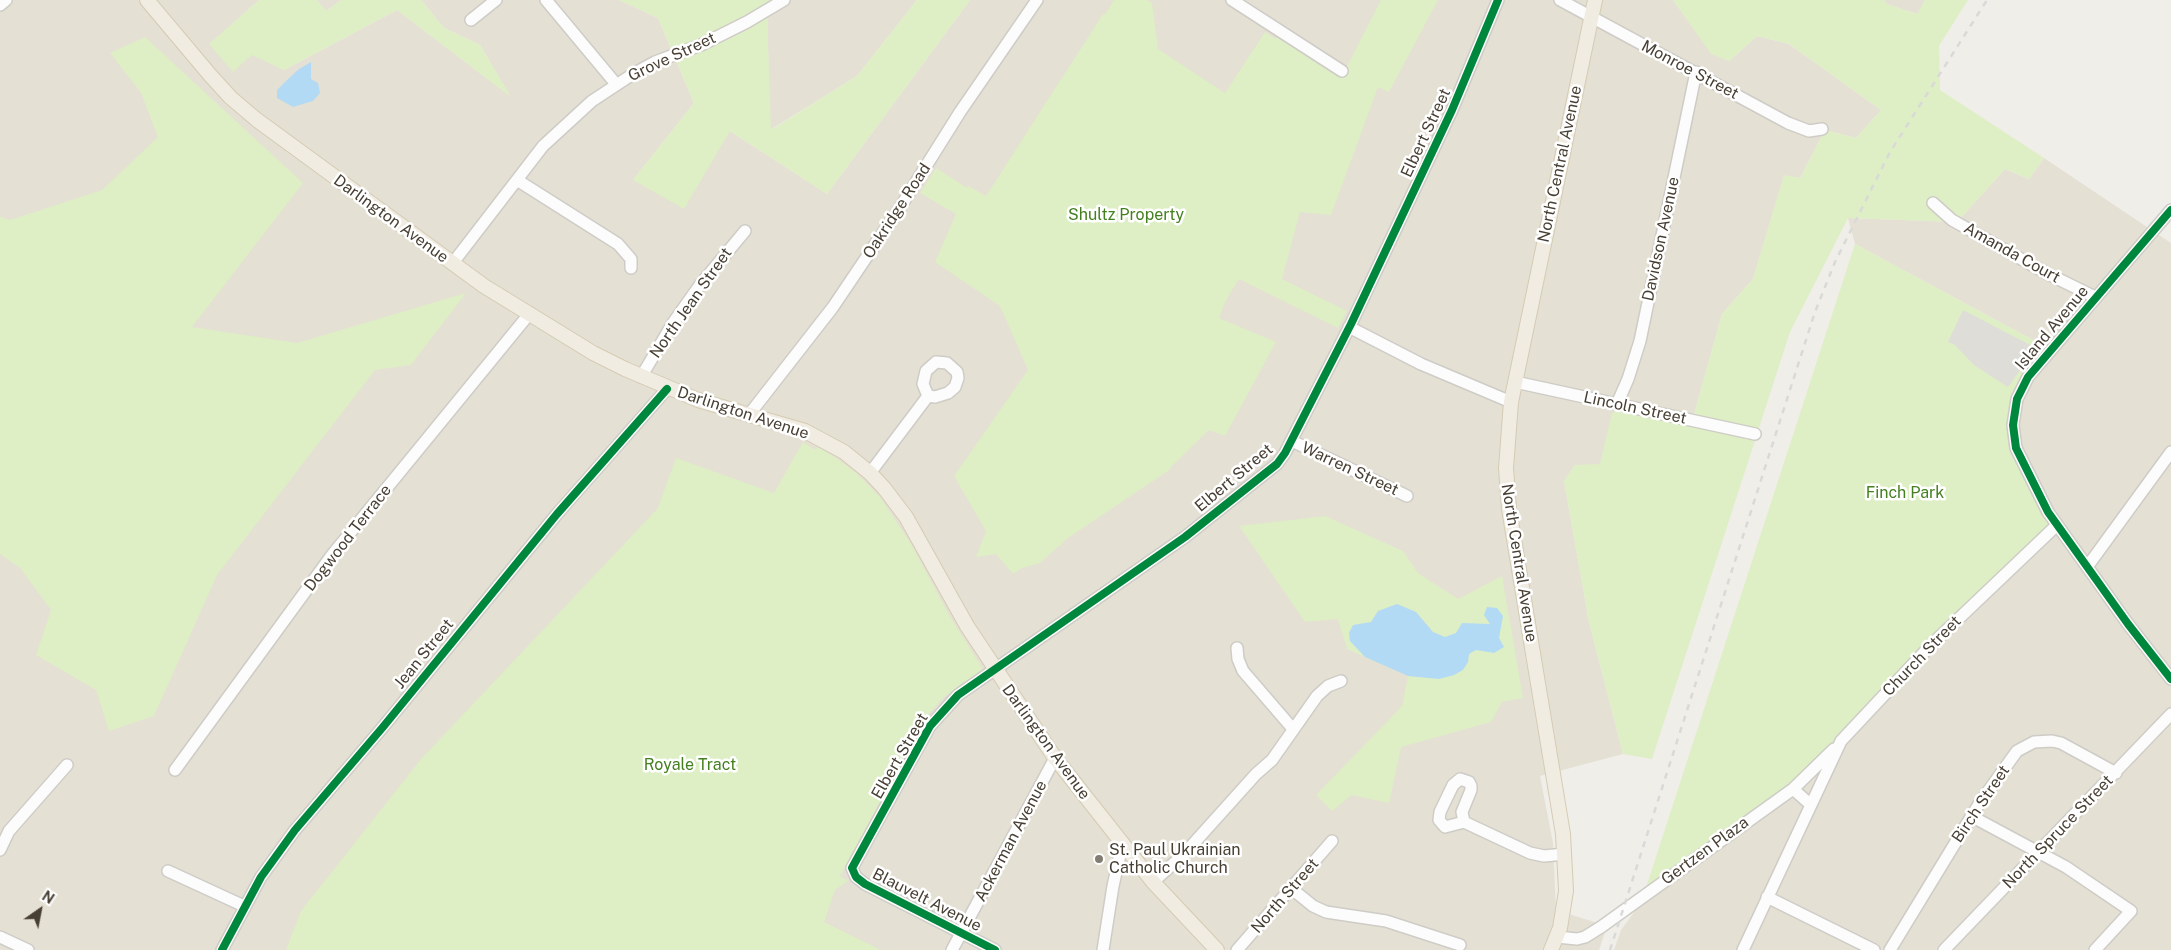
<!DOCTYPE html>
<html>
<head>
<meta charset="utf-8">
<style>
	body { margin:0 }
	#map { position:relative; width:2171px; height:950px; overflow:hidden; background:#f0eee8; font-family:"Public Sans",sans-serif }
	canvas { display:block }
	.north { position:absolute; left:15px; top:885px; width:50px; height:50px; -webkit-text-stroke:4px #fff; paint-order:stroke; rotate:33deg; font-size:14px; font-weight:700; line-height:20px; text-align:center; color:#473f33 }
	.north::after { content:''; display:block; margin:auto; width:18px; height:22px; background:#473f33; clip-path:polygon(50% 0,100% 100%,50% 72%,0 100%) }
</style>
</head>
<body>
<div id="map">
<canvas width="2171" height="950"></canvas>
<div class="north">N</div>
</div>
<script>
const ctx = document.querySelector('canvas').getContext('2d');
ctx.lineJoin = 'round';
function fill(path, color) { ctx.fillStyle = color; ctx.fill(path, 'evenodd'); }
const shape = rows => new Path2D(rows.map(r => 'M' + r).join(''));
function stroke(path, color, width, dash) { ctx.strokeStyle = color; ctx.lineWidth = width; ctx.lineCap = dash ? 'butt' : 'round'; ctx.setLineDash(dash || []); ctx.stroke(path); }
function label(font, color, halo, rows, align = 'center') {
  ctx.font = font + ' "Public Sans",sans-serif'; ctx.lineWidth = 5; ctx.setLineDash([]); ctx.textBaseline = 'middle'; ctx.strokeStyle = halo; ctx.fillStyle = color; for (const [text, x, y, turn = 0] of rows) {
    ctx.save(); ctx.translate(x, y); ctx.rotate((+turn || 0) * Math.PI / 180); ctx.textAlign = isNaN(turn) ? turn : align; if (halo) ctx.strokeText(text, 0, 0); ctx.fillText(text, 0, 0); ctx.restore();
  }
}
fill(shape([
	[0,0,259,0,210,44,252,54,284,70,397,10,510,96,480,45,444,28,421,0,619,0,658,18,694,103,633,180,730,131,827,194,970,0,1673,0,1712,54,1729,61,1757,36,1789,44,1881,110,1856,138,1825,130,1800,178,1784,176,1753,279,1722,314,1693,418,1600,465,1575,465,1564,481,1589,622,1623,754,1540,776,1553,843,1556,910,1607,926,1599,950,0,950],
	[317,0,341,0,326,11],
	[784,0,917,0,857,76,770,130,767,11],
	[1884,0,1925,0,1918,14,1886,4],
	[2044,158,2171,243,2171,950,1614,950,1621,930,1641,903,2014,432,2025,379,2048,348,1855,244,1848,218,1957,222,2005,169,2029,179]
]), '#e5e0d4');
fill(shape([
	[259,0,317,0,326,11,341,0,421,0,444,28,480,45,511,97,397,10,284,70,252,55,233,72,209,44],
	[619,0,784,0,767,11,771,130,857,76,917,0,970,0,827,194,730,131,684,209,633,180,694,103,658,18],
	[1114,0,1147,0,1152,3,1158,49,1225,93,1265,32,1275,39,1277,37,1341,78,1381,0,1438,0,1389,92,1378,87,1331,215,1300,212,1282,279,1347,311,1338,328,1239,279,1226,300,1219,318,1276,342,1225,436,1209,430,1170,468,1171,469,1068,538,1040,563,1022,568,1013,574,996,554,976,557,986,531,954,476,1028,370,1000,306,935,262,956,214,920,193,936,168,967,188,968,186,986,196,1103,14,1105,15],
	[1673,0,1884,0,1887,4,1917,14,1925,0,1968,0,1939,46,1940,90,2044,158,2029,179,2005,169,1957,222,1848,218,1790,332,1652,759,1623,754,1589,622,1564,481,1575,465,1600,464,1612,413,1629,405,1693,418,1722,314,1753,279,1784,175,1800,178,1825,130,1856,138,1881,110,1789,44,1757,36,1729,61,1711,54],
	[145,37,303,183,192,327,297,343,466,293,411,365,375,370,217,575,154,716,109,731,96,690,36,655,51,610,20,568,0,554,0,217,10,220,102,190,158,137,141,93,110,53],
	[1855,244,2048,348,2025,379,2014,432,2052,521,1791,791,1641,903],
	[803,442,815,450,818,447,839,460,855,472,880,497,911,544,949,615,984,671,944,697,925,718,840,876,848,881,835,890,824,922,881,950,286,950,301,911,421,759,658,508,676,458,774,493],
	[1325,516,1403,551,1418,573,1458,599,1502,576,1523,698,1502,702,1491,722,1401,747,1389,803,1352,795,1332,811,1316,795,1402,706,1408,676,1347,649,1338,619,1305,622,1239,526]
]), '#deeec5');
fill(shape([
	[1963,310,2036,348,2008,387,1974,365,1955,345,1948,342]
]), '#dfddd8');
fill(shape([
	[311,62,311,79,318,83,320,93,313,101,293,107,277,98,277,90,286,81,299,69],
	[1397,604,1416,612,1433,632,1445,637,1456,633,1462,623,1490,624,1484,615,1487,607,1497,608,1503,616,1499,638,1504,647,1494,653,1476,650,1469,654,1468,662,1463,670,1454,675,1439,679,1408,676,1365,657,1350,641,1349,633,1353,625,1371,622,1378,611]
]), '#b3daf4');
const minor = shape([
	[546,0,616,84],
	[1232,0,1342,71],
	[1560,0,1788,123,1809,131,1822,129],
	[0,5,6,0],
	[471,20,496,0],
	[517,180,618,244,631,259,631,268],
	[1933,203,1952,220,2046,273,2095,297],
	[2171,210,2028,377,2017,399,2013,425,2016,448,2048,512,2128,624,2171,679],
	[452,264,543,146,592,101,633,74,655,62,701,45,747,22,784,0],
	[1349,327,1421,364,1511,402],
	[936,362,947,363,957,372,958,378,955,387,948,393,935,397,928,396,923,384,926,371,936,362],
	[641,377,673,323,700,285,745,231],
	[1515,382,1755,434],
	[1617,404,1628,379,1640,341,1696,72],
	[748,416,833,307,901,206,960,112,1037,0],
	[1292,441,1407,496],
	[870,473,928,396],
	[2087,567,2171,452],
	[1237,648,1238,659,1243,671,1293,729],
	[175,770,332,555,530,313],
	[1460,779,1469,782,1471,786,1471,790,1462,812,1464,822,1445,827,1439,820,1440,812,1453,785,1460,779],
	[1793,789,1811,805],
	[1971,816,2066,867,2131,911,2095,950],
	[1464,822,1530,853,1544,856,1565,854],
	[0,850,9,831,67,765],
	[168,871,244,906],
	[1153,882,1185,853,1256,774,1272,760,1317,696,1328,686,1341,681],
	[1292,889,1313,906,1326,912,1386,921,1460,945],
	[1767,897,1874,950],
	[0,937,28,950],
	[1557,937,1577,939,1585,937,1601,927,1793,789,1834,749],
	[222,950,261,877,295,830,383,727,557,514,667,389],
	[952,950,1055,758],
	[995,950,865,884,856,877,852,868,930,726,958,695,1185,537,1277,464,1285,453,1351,324,1452,110,1498,0],
	[1103,950,1113,886,1122,846],
	[1237,950,1332,841],
	[1743,950,1841,741,1931,645,2057,525],
	[1890,950,1979,804,2017,751,2034,742,2052,741,2061,743,2116,773],
	[1944,950,2171,714]
]);
const major = shape([
	[147,0,210,75,231,98,257,120,484,286,593,353,625,369,698,400,805,431,844,452,870,473,884,488,906,517,967,626,1055,758,1153,882,1217,950],
	[1551,950,1560,928,1566,891,1563,834,1509,509,1506,468,1511,402,1595,0]
]);
stroke(minor, '#ceccc6', 14);
stroke(major, '#d4cbb3', 16);
stroke(minor, '#fdfcfc', 11);
stroke(major, '#f1ece2', 14);
stroke(shape([
	[1610,950,1815,312,1835,262,1890,152,1987,0]
]), '#d9d9d8', 2.5, [6, 6]);
stroke(shape([
	[2171,210,2028,377,2017,399,2013,425,2016,448,2048,512,2128,624,2171,679],
	[222,950,261,877,295,830,383,727,557,514,667,389],
	[995,950,865,884,856,877,852,868,930,726,958,695,1185,537,1277,464,1285,453,1351,324,1452,110,1498,0]
]), '#00873e', 8);
for (const [x, y, r, color] of [
	[1099,859,5,"#827c72"]
]) { const dot = new Path2D(); dot.arc(x, y, r, 0, 2 * Math.PI); ctx.fillStyle = color; ctx.fill(dot); stroke(dot, '#fff', 2); }
label('16px', '#473f33', '#fff', [
	["Grove Street",672,57,-25],
	["Monroe Street",1690,70,28],
	["Elbert Street",1426,133,-65],
	["North Central Avenue",1560,164,-78],
	["Oakridge Road",897,211,-57],
	["Darlington Avenue",391,219,36],
	["Davidson Avenue",1661,239,-78],
	["Amanda Court",2012,253,29],
	["North Jean Street",691,303,-55],
	["Island Avenue",2052,328,-50],
	["Lincoln Street",1635,408,12],
	["Darlington Avenue",743,413,18],
	["Warren Street",1350,469,25],
	["Elbert Street",1234,478,-40],
	["Dogwood Terrace",348,538,-52],
	["North Central Avenue",1519,563,81],
	["Jean Street",424,654,-51],
	["Church Street",1922,656,-46],
	["Darlington Avenue",1046,742,54],
	["Elbert Street",900,756,-60],
	["Birch Street",1981,804,-56],
	["North Spruce Street",2058,832,-46],
	["Ackerman Avenue",1011,841,-62],
	["Gertzen Plaza",1705,851,-36],
	["North Street",1285,896,-49],
	["Blauvelt Avenue",927,900,27]
]);
label('16px', '#458020', '#fff', [
	["Shultz Property",1126,215],
	["Finch Park",1905,493],
	["Royale Tract",690,765]
]);
label('16px', '#473f33', '#fff', [
	["St. Paul Ukrainian",1109,850],
	["Catholic Church",1109,868]
], 'left');
</script>
</body>
</html>
